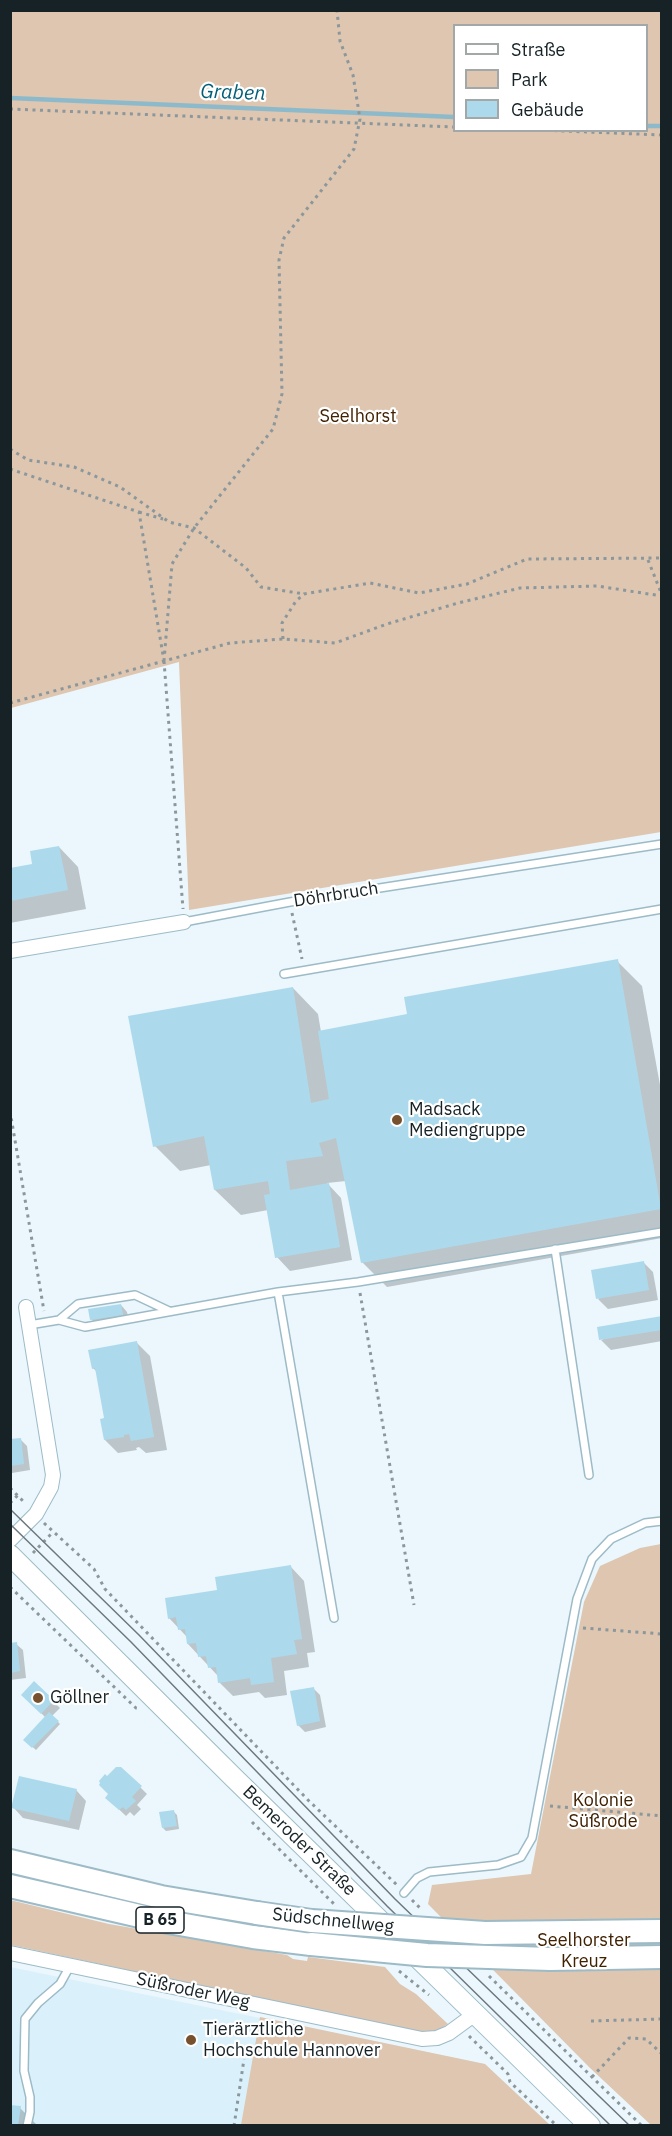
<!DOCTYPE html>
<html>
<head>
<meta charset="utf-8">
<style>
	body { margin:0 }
	#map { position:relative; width:672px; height:2136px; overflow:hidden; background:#ebf7fc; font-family:"IBM Plex Sans",sans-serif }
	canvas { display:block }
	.frame { position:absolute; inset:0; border:12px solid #162226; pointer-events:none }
	.legend { position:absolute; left:453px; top:24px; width:195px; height:108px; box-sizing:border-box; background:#fff; border:2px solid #a2a7a8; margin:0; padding:8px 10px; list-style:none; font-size:18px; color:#162226 }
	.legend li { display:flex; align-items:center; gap:12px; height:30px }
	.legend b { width:30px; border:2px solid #a2a7a8 }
</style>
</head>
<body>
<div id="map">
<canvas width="672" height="2136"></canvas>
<div class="frame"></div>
<ul class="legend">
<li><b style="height:8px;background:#fff"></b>Straße</li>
<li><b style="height:16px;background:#dec6b0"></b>Park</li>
<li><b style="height:16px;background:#acdaec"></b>Gebäude</li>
</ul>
</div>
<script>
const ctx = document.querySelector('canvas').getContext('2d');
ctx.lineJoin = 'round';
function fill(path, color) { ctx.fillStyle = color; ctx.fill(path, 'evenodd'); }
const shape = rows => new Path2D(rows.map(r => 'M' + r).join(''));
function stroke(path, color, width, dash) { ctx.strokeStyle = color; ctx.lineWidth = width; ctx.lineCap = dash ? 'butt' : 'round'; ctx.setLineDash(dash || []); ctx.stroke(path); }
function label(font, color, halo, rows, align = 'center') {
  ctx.font = font + ' "IBM Plex Sans",sans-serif'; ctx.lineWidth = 4.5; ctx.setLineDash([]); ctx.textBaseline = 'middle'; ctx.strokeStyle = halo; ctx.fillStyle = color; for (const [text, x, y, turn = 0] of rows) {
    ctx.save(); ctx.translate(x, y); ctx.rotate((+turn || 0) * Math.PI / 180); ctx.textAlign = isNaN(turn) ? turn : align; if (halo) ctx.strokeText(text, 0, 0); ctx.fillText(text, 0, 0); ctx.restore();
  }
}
fill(shape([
	[10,1967,485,2064,550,2125,11,2125]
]), '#daf1fb');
fill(shape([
	[11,10,661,11,661,832,189,910,179,662,11,708],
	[454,26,646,26,646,130,454,130],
	[661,1544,661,2125,651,2125,589,2067,428,1904,432,1885,531,1874,584,1602,600,1566,640,1548],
	[10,1900,109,1924,287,1955,293,1959,307,1961,308,1957,385,1967,400,1984,416,1994,448,2024,435,2032,421,2033,11,1945],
	[260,2017,485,2064,550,2125,241,2125]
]), '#dec6b0');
fill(shape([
	[59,847,78,867,86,909,10,923,10,870,34,866],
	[617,961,642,986,662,1096,662,1238,387,1287,362,1262,346,1181,327,1183,341,1198,352,1260,290,1271,277,1257,268,1210,241,1215,215,1190,211,1165,180,1171,155,1146,293,988,318,1014,321,1032,409,1016],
	[643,1262,653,1272,658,1300,608,1309,598,1299],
	[121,1305,127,1312,129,1321,98,1326,91,1319],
	[662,1317,662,1341,611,1350,601,1340],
	[137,1343,150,1356,167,1450,146,1453,139,1447,136,1448,137,1450,118,1453,105,1440,106,1419,98,1373,93,1368],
	[20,1439,27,1446,30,1470,12,1473,10,1440],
	[291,1567,304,1581,315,1652,307,1653,309,1667,284,1671,287,1695,265,1698,259,1692,233,1696,219,1682,218,1676,188,1644,187,1637,169,1618,218,1592],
	[10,1644,16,1644,23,1650,26,1678,10,1680],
	[34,1683,60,1708,52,1716,60,1724,36,1750,25,1740,46,1718,23,1695],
	[313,1688,320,1695,326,1727,305,1732,298,1725],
	[121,1768,147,1794,137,1805,141,1809,134,1816,130,1812,126,1816,107,1798,110,1794,107,1778],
	[76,1790,86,1801,79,1830,23,1818,13,1807],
	[174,1812,177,1815,179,1829,166,1831,163,1828],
	[20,2108,38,2126,10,2126]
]), '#0003');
stroke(shape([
	[10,98,454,117],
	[646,126,662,126]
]), '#8dbacb', 4.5);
fill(shape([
	[59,846,68,890,10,901,10,868,32,864,30,851],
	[618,959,661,1209,361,1263,336,1138,319,1143,323,1156,286,1161,290,1190,329,1183,340,1247,275,1258,264,1195,270,1194,268,1181,214,1190,204,1136,153,1147,128,1016,293,987,311,1103,329,1099,318,1031,407,1014,404,997],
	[644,1261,649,1290,596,1299,591,1270],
	[121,1304,123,1315,90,1320,88,1309],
	[662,1316,662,1330,599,1340,597,1327],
	[137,1341,154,1437,131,1441,129,1434,124,1435,124,1437,104,1440,100,1419,104,1418,95,1368,92,1369,88,1350],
	[21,1438,24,1464,10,1466,10,1439],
	[291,1565,302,1639,294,1640,297,1654,271,1658,274,1682,251,1685,250,1678,218,1683,216,1667,208,1668,206,1656,198,1657,196,1643,187,1644,185,1629,178,1630,176,1617,168,1619,165,1598,217,1590,215,1577],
	[17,1642,20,1671,10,1673,10,1643],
	[34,1681,54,1700,41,1714,21,1695],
	[314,1687,320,1721,297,1726,290,1691],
	[49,1712,59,1721,32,1748,23,1740],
	[116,1767,121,1767,142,1786,132,1797,136,1801,126,1810,123,1807,119,1810,105,1798,108,1794,99,1785,100,1783,99,1781,105,1774,107,1776],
	[19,1776,77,1789,69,1821,11,1808],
	[174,1810,177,1826,162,1828,159,1812],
	[10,2105,21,2106,18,2126,10,2126]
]), '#acdaec');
const service = shape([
	[184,922,290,902,662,844],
	[284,974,662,909],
	[555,1249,589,1475],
	[278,1292,334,1618],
	[59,1320,78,1304,135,1295,169,1311],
	[29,1325,59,1320,85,1327,278,1292,358,1282,662,1232],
	[404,1893,417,1878,429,1872,498,1865,521,1857,532,1838,577,1599,592,1559,611,1539,645,1523,662,1521],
	[27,2126,30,2112,30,2097,24,2071,25,2019,38,2003,60,1984,70,1966]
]);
const minor = shape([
	[10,951,184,922],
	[10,1540,36,1514,51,1487,53,1475,26,1307],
	[10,1953,422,2039,437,2038,449,2033,475,2014]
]);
const secondary = shape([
	[10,1555,233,1777,590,2126]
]);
const trunk = shape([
	[10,1861,161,1897,257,1913],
	[10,1886,157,1920,253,1937,311,1944],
	[485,1933,662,1931],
	[550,1959,662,1957]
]);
stroke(service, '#9dbbc7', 10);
stroke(minor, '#9dbbc7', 16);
stroke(secondary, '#9dbbc7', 22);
stroke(trunk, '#9dbbc7', 26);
stroke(shape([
	[10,109,454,127],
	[539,130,662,135],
	[10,449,28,460,74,467,120,487,169,522,194,528,246,568,261,587,304,594],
	[10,469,139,512,163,655],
	[139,512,163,519],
	[648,560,662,595],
	[283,639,282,623,296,601,304,594,370,583,419,593,467,584,527,559,662,558],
	[164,661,172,564,194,528,273,429,282,394,279,260,284,238,354,149,360,119,353,75,340,41,337,10],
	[164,661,183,909],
	[10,703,230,643,283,639,335,643,387,624,458,603,520,588,597,586,662,596],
	[292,913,302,959],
	[10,1111,44,1311],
	[360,1293,414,1605],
	[10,1488,25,1503],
	[10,1503,18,1495],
	[44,1523,94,1569,105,1589,308,1800,397,1885],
	[33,1553,53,1532],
	[10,1587,136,1708,140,1709],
	[583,1628,662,1634],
	[550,1806,662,1816],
	[252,1822,334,1904],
	[412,1900,422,1910],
	[399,1971,429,1995],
	[489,1976,642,2126],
	[591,2021,662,2019],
	[469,2036,508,2074,510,2082,557,2126],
	[592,2077,629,2038,646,2039,662,2054],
	[234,2126,244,2059]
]), '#8b979b', 3, [3, 4.5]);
stroke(service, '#fff', 7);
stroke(minor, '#fff', 14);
stroke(secondary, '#fff', 20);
stroke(trunk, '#fff', 22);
stroke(shape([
	[10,1509,139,1635,395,1899,630,2126],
	[10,1524,131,1642,387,1906,611,2126]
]), '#6c787d', 1.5);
const trunkBridge = shape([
	[257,1913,312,1921,485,1933],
	[311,1944,427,1955,550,1959]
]);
stroke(trunkBridge, '#9dbbc7', 26, []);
stroke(trunkBridge, '#fff', 22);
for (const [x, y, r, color] of [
	[397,1120,6,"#77512d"],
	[38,1698,6,"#77512d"],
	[191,2040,6,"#77512d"]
]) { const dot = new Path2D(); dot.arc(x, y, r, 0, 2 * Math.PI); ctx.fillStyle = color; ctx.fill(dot); stroke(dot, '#fff', 2); }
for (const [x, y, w] of [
	[160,1920,48]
]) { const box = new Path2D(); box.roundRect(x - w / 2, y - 13, w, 26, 4.5); ctx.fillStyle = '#fff'; ctx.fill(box); stroke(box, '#162226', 1.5); }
label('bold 16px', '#162226', null, [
	["B 65",160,1920]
]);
label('18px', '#402100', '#fff', [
	["Seelhorst",358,417],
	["Kolonie",603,1801],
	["Süßrode",603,1822],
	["Seelhorster",584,1941],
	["Kreuz",584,1962]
]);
label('18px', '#162226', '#fff', [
	["Döhrbruch",336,895,-9],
	["Bemeroder Straße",299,1841,44],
	["Südschnellweg",333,1921,6],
	["Süßroder Weg",193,1991,12]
]);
label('18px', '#162226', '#fff', [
	["Madsack",409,1110],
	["Mediengruppe",409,1131],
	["Göllner",50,1698],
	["Tierärztliche",203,2030],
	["Hochschule Hannover",203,2051]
], 'left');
label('italic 20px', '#015e76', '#fff', [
	["Graben",233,93,2]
]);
</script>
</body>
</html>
